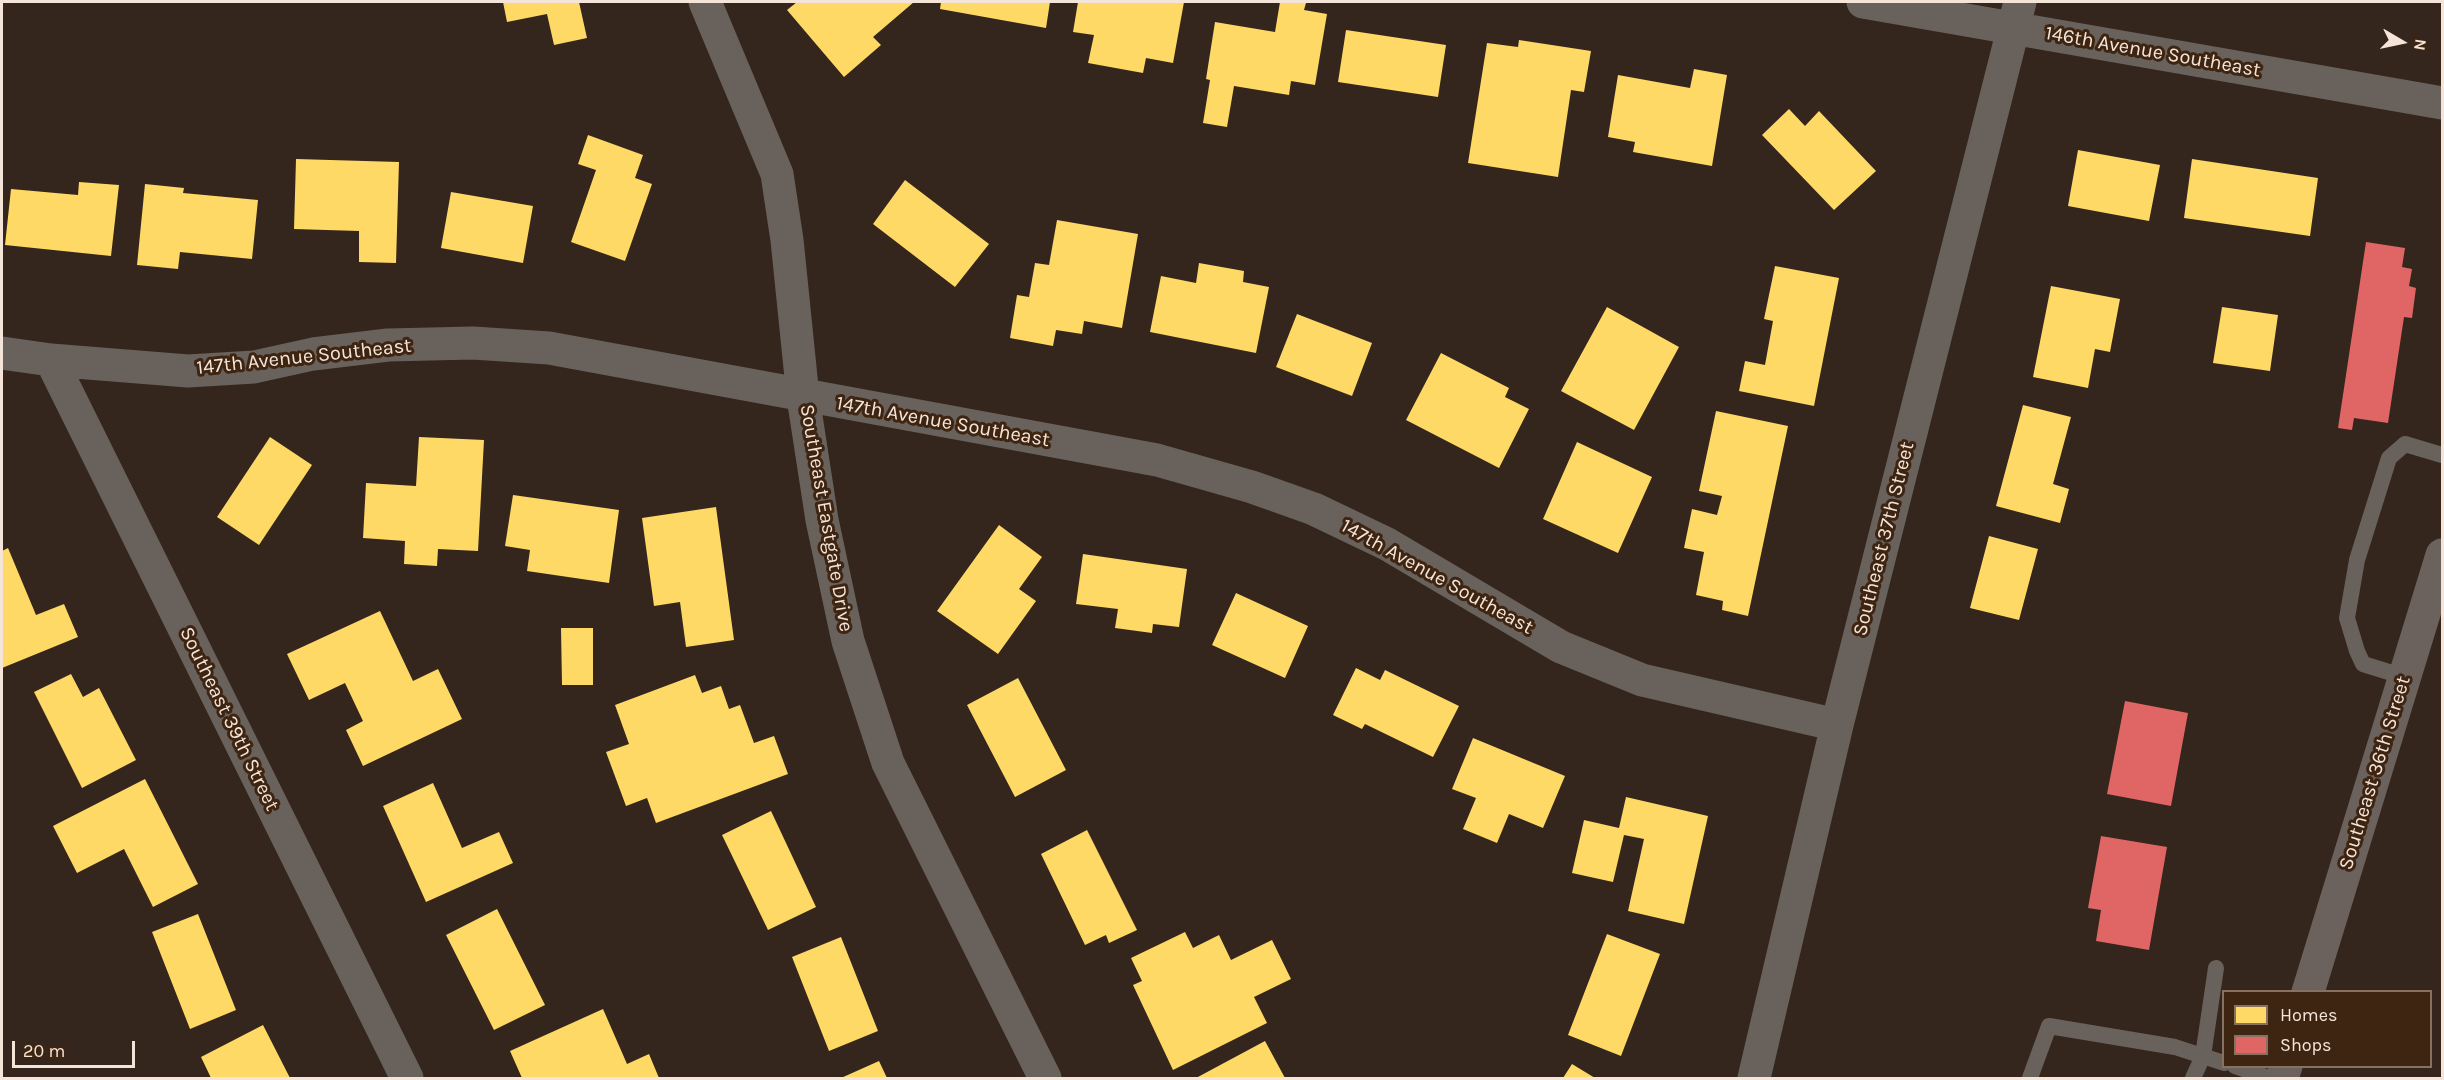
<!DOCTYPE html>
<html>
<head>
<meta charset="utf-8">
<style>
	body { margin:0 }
	#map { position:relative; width:2444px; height:1080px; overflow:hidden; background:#34261c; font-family:Karla,sans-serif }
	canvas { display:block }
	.frame { position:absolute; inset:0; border:3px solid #f5e4d8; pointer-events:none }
	.legend { position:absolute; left:2222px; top:990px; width:210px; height:78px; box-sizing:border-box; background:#3e2512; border:2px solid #877161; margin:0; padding:8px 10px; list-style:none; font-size:18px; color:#f5e4d8 }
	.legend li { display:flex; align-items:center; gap:12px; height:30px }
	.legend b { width:30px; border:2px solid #877161 }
	.north { position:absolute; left:2372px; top:12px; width:60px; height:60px; -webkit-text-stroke:4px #3e2512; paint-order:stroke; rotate:99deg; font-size:16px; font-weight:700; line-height:24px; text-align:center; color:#f5e4d8 }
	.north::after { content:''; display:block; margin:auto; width:21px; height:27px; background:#f5e4d8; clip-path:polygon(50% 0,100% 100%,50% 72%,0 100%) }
	.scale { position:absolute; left:12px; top:1041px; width:123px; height:27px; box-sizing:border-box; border:3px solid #f5e4d8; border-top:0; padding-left:8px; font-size:18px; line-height:21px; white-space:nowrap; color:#f5e4d8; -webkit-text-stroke:4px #3e2512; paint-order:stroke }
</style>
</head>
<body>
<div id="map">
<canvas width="2444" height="1080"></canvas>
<div class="frame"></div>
<ul class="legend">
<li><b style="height:16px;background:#ffd966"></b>Homes</li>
<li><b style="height:16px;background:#e06666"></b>Shops</li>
</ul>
<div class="north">N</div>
<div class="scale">20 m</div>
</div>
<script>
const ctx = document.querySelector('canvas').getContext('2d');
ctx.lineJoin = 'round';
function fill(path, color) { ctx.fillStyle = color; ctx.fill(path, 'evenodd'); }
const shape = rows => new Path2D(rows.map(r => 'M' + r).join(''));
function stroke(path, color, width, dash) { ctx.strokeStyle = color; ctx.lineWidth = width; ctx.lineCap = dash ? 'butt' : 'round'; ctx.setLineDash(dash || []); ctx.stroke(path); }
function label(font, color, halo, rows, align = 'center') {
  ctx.font = font + ' Karla,sans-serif'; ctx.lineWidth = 6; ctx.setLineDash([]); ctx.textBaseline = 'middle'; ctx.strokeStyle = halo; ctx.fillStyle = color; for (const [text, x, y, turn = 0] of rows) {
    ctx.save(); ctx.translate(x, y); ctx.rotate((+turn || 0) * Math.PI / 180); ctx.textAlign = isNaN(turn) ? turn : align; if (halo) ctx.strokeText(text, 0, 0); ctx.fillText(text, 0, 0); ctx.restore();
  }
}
fill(shape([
	[503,2,579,2,587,38,554,45,547,14,507,22],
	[797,2,914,2,873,37,881,45,844,77,787,10],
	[941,2,1050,2,1046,28,940,9],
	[1078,2,1184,2,1173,63,1146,58,1143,73,1088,63,1094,35,1073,32],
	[1280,2,1306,3,1304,10,1327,14,1315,85,1291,81,1289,95,1234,86,1227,127,1203,123,1210,80,1206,79,1215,22,1275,32],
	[1346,30,1446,45,1438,97,1338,82],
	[1519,40,1591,51,1584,92,1571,90,1558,177,1468,163,1487,43,1518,47],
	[1694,69,1727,75,1712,166,1633,152,1635,142,1608,137,1618,75,1690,88],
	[1789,109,1805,126,1819,111,1876,171,1834,210,1762,135],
	[588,135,643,155,635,178,652,184,625,261,571,242,596,170,578,164],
	[2078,150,2160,165,2149,221,2068,206],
	[296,159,399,162,396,263,359,262,359,231,294,229],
	[2192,159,2318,178,2310,236,2184,218],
	[905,180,989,244,955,287,873,224],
	[79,182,119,185,111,256,5,245,11,189,78,195],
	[145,184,184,188,183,193,258,200,252,259,180,252,178,269,137,265],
	[451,192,533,206,523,263,441,248],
	[1057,220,1138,234,1122,328,1084,321,1082,334,1056,330,1053,346,1010,338,1017,295,1029,297,1035,263,1049,265],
	[1199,263,1244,271,1243,282,1269,287,1256,353,1150,332,1161,276,1196,283],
	[1775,266,1839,278,1814,406,1739,391,1745,361,1765,365,1773,321,1764,319],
	[2051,286,2120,299,2110,352,2095,349,2088,388,2033,377],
	[1607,307,1679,347,1634,430,1561,391],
	[2222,307,2278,315,2270,371,2213,363],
	[1297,314,1372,343,1352,396,1276,367],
	[1441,353,1509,388,1505,397,1529,409,1499,468,1406,420],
	[2023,405,2071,417,2053,484,2069,489,2060,523,1996,506],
	[1716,411,1788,426,1748,616,1722,610,1723,601,1696,595,1704,552,1684,548,1692,509,1717,515,1722,496,1699,491],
	[270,437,312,465,259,545,217,517],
	[419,437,484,440,478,551,438,549,437,566,404,564,405,541,363,538,366,483,416,486],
	[1577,442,1652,477,1618,553,1543,519],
	[513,495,619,510,609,583,527,571,530,550,505,546],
	[716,507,734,640,686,647,680,602,654,606,642,518],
	[999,525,1042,557,1019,589,1036,601,998,654,937,611],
	[1989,536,2038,549,2019,620,1970,608],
	[8,548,36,615,64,604,78,637,2,668,2,551],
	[1083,554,1187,569,1179,627,1153,624,1152,633,1115,628,1118,609,1076,604],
	[1236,593,1308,626,1285,678,1212,645],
	[380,611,413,681,438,669,462,719,363,766,346,730,363,721,345,683,309,700,287,654],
	[561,628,593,628,593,685,562,685],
	[1356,668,1380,680,1385,670,1459,706,1433,757,1365,724,1362,729,1333,715],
	[71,674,83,697,99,688,136,760,82,788,34,692],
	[695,675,702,693,721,686,729,709,740,705,754,743,774,736,788,774,656,823,647,798,626,806,606,752,629,744,615,705],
	[1018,678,1066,770,1015,797,967,705],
	[1473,738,1565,776,1543,828,1509,814,1497,843,1463,829,1476,798,1452,789],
	[145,779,198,884,153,907,124,849,77,873,53,826],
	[433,783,462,848,499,832,513,863,426,902,383,806],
	[1626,797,1708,816,1684,924,1628,911,1644,839,1624,835,1613,882,1572,873,1584,820,1619,828],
	[771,811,816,907,768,930,722,835],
	[1087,830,1137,930,1109,943,1106,935,1085,945,1041,854],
	[497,909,545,1005,494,1030,446,935],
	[198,914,236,1010,190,1029,152,932],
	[1185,932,1193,948,1219,935,1231,960,1272,940,1291,979,1254,997,1267,1023,1173,1070,1133,985,1142,981,1131,958],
	[1607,934,1660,954,1621,1056,1568,1035],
	[841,937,878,1031,829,1051,792,957],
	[603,1009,627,1064,649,1054,659,1078,522,1078,510,1051],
	[263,1025,290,1078,211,1078,201,1057],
	[1265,1041,1285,1078,1196,1078],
	[879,1061,887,1078,841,1078],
	[1572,1064,1595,1078,1563,1078]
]), '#ffd966');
fill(shape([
	[2366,242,2405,248,2402,267,2412,269,2409,286,2416,288,2412,318,2404,317,2388,423,2354,418,2352,430,2338,428],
	[2125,701,2188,713,2171,806,2107,794],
	[2101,836,2167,847,2149,950,2096,941,2101,910,2088,908]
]), '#e06666');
stroke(shape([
	[2405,677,2363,664,2357,651,2347,618,2357,560,2389,458,2405,444,2442,455],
	[2235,1066,2269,1078],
	[2030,1078,2049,1026,2175,1047,2224,1063],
	[2193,1078,2203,1056,2216,968]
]), '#69625c', 16);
stroke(shape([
	[705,2,777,174,787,240,803,397,822,520,848,641,888,763,1045,1078],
	[1863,2,2442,103],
	[2,353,51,360,188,371,254,367,313,354,388,345,473,343,549,348,1157,460,1252,487,1314,509,1387,544,1561,647,1642,680,1837,725],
	[51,360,407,1078],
	[1754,1078,1837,725,2020,2]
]), '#69625c', 33);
stroke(shape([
	[2308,992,2442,555],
	[2282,1078,2286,1066]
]), '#6b625d', 33);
label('20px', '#f5e4d8', '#3e2512', [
	["146th Avenue Southeast",2153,52,10],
	["147th Avenue Southeast",304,357,-6],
	["147th Avenue Southeast",943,422,10],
	["Southeast Eastgate Drive",826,518,80],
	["Southeast 37th Street",1884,539,-76],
	["147th Avenue Southeast",1437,577,29],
	["Southeast 39th Street",229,719,64],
	["Southeast 36th Street",2375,773,-73]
]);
</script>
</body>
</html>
